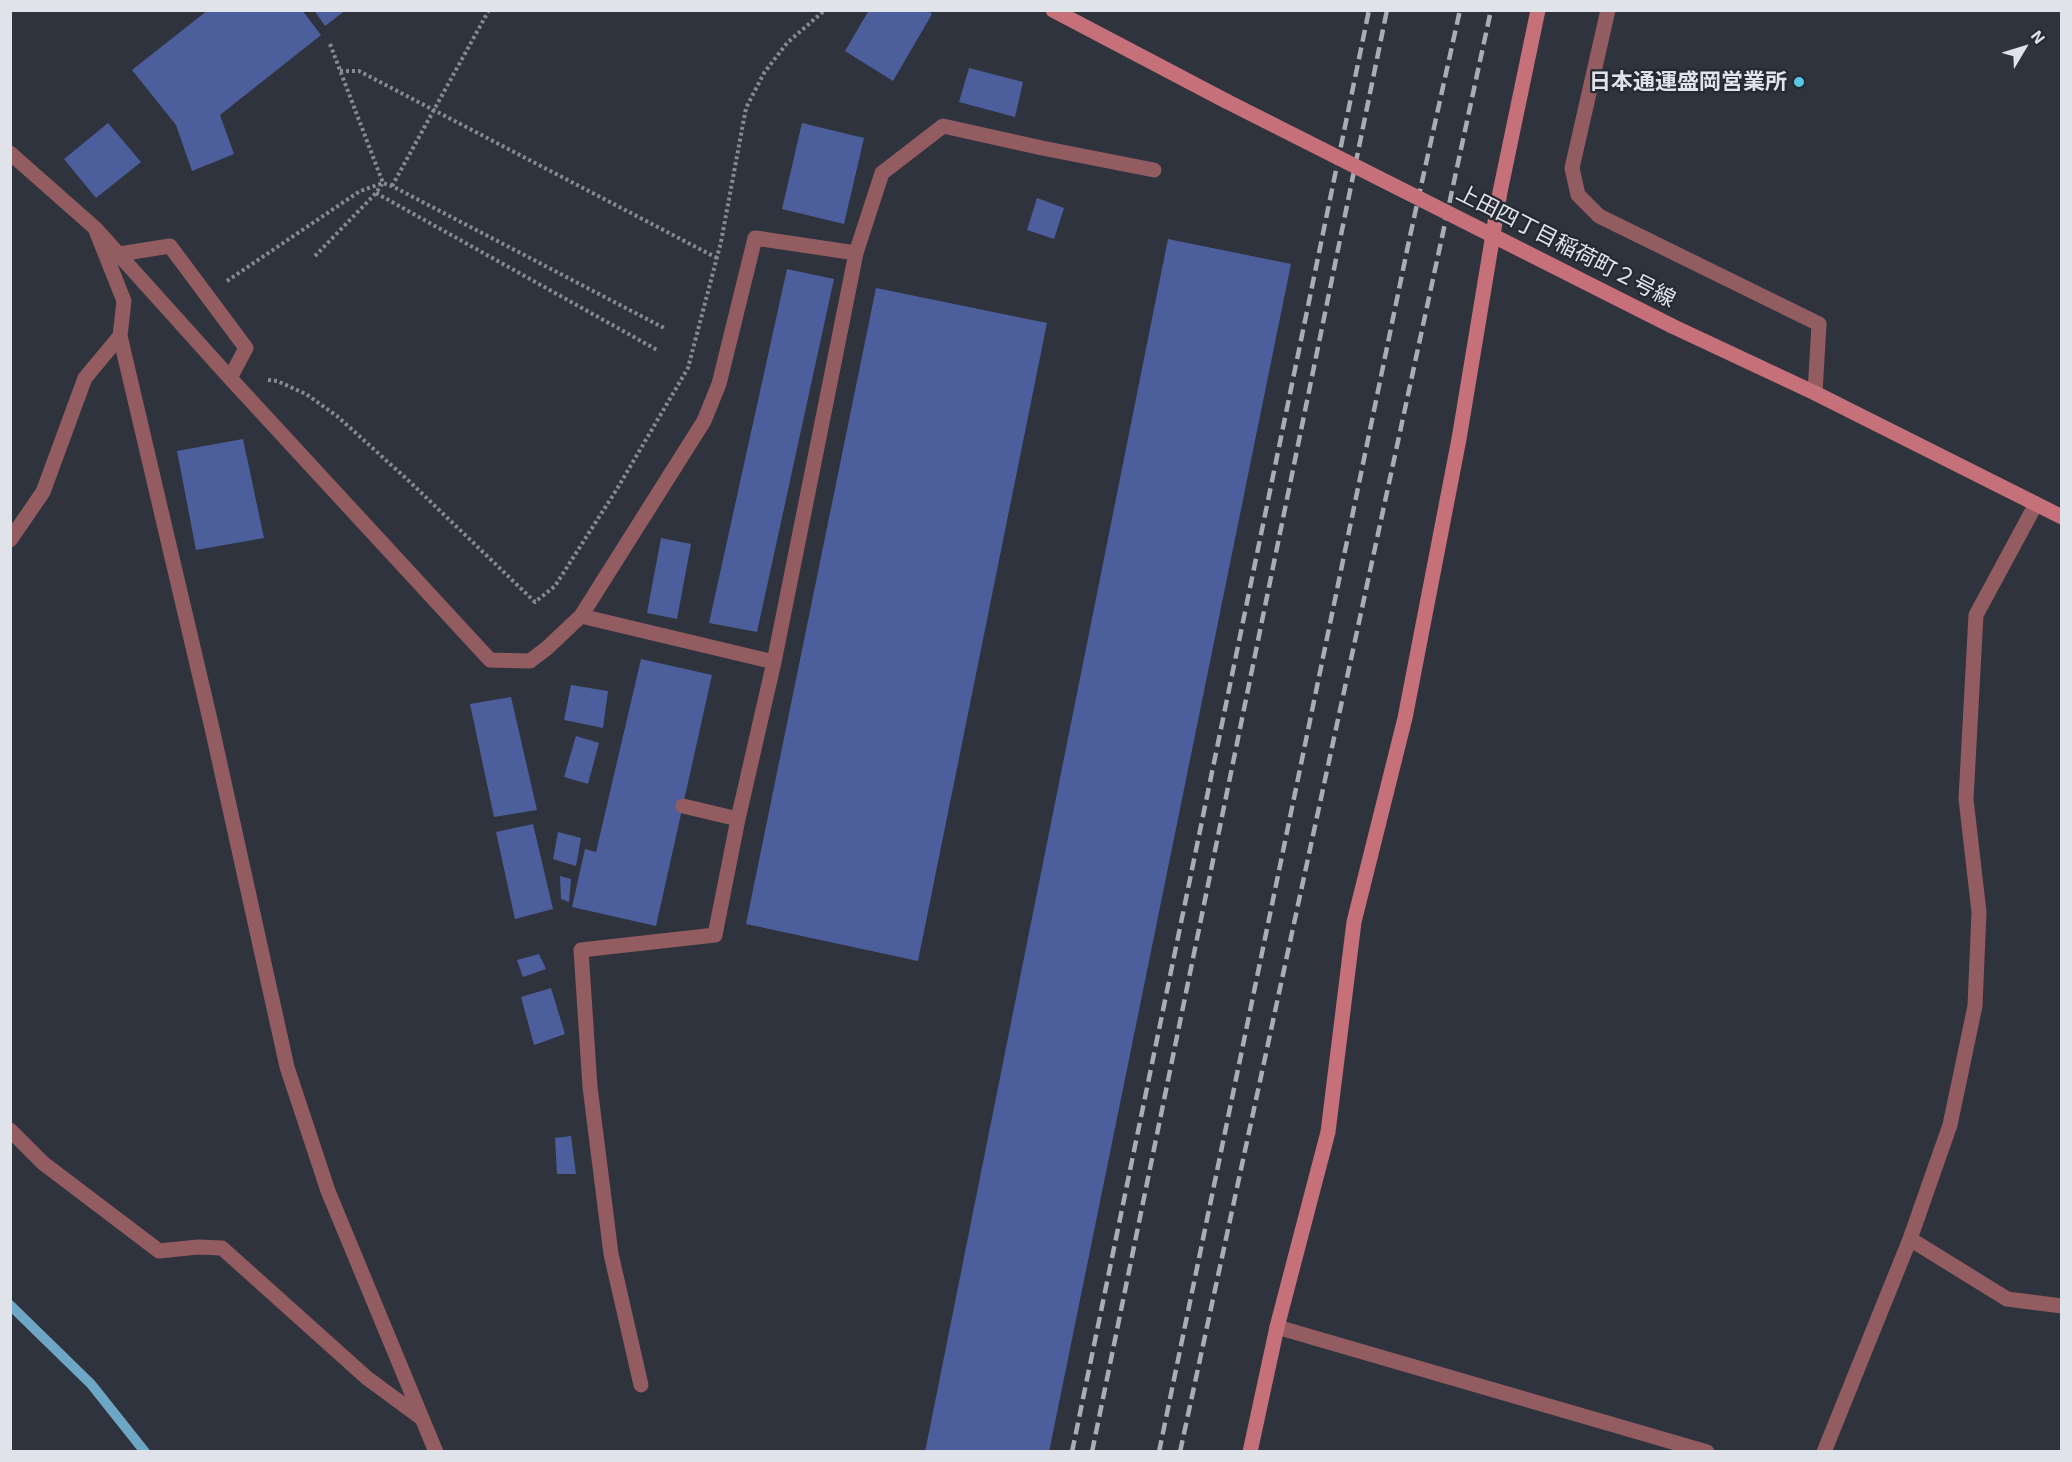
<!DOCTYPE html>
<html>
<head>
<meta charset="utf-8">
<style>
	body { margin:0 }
	#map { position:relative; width:2072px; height:1462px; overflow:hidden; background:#2f333d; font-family:"Exo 2",sans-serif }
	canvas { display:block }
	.frame { position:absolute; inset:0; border:12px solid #e0e3e9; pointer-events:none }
	.north { position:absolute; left:1994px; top:18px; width:60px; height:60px; -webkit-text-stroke:4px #252933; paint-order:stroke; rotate:52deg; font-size:16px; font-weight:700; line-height:24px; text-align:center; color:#e0e3e9 }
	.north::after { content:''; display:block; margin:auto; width:21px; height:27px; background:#e0e3e9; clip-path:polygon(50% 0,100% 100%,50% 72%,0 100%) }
</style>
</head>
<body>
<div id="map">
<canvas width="2072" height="1462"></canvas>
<div class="frame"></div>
<div class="north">N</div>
</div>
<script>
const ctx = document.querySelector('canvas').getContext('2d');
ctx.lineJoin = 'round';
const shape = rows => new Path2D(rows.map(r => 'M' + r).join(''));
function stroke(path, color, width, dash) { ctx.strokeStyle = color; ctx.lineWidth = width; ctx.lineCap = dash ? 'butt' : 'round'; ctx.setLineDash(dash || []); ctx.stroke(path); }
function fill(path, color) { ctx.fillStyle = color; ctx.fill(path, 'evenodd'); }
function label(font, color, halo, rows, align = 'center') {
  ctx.font = font + ' "Exo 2","Noto Sans JP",sans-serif'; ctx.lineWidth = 4.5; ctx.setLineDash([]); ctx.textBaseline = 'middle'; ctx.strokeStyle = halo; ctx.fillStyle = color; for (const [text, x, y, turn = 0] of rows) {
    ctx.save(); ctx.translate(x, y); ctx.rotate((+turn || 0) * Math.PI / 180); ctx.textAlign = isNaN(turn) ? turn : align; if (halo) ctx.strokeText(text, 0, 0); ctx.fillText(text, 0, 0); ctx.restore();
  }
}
stroke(shape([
	[10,1305,91,1384,145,1452]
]), '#6da7c5', 10);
fill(shape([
	[208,10,302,10,321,35,220,115,234,154,192,171,176,125,132,70],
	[314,10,346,10,325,26],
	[869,10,927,10,932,14,893,81,845,51],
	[969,68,1023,82,1015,117,959,102],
	[108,123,141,162,96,198,64,159],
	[802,123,864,138,844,224,782,209],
	[1037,198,1064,208,1054,239,1027,230],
	[1168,239,1291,264,1049,1452,925,1452],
	[787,269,834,279,757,632,709,623],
	[876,288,1047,323,918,961,746,924],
	[243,439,264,538,196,550,177,451],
	[661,538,691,544,677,619,647,613],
	[641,659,712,675,656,926,572,907,585,849,596,852],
	[571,685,608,691,603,728,564,720],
	[511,697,537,810,494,817,470,704],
	[576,736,599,743,588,784,564,777],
	[533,824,553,909,515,919,496,832],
	[558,832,581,838,576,866,553,859],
	[560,876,571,879,569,902,561,899],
	[539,954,546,969,523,977,517,960],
	[551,988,565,1034,534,1045,521,997],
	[571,1136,576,1174,557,1174,555,1138]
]), '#4c5f9c');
stroke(shape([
	[330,44,383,183],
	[340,71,359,71,717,258],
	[392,186,489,10],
	[376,193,659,351],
	[315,256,376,193,382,184],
	[227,281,360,191,383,183,392,186,666,329],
	[268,380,277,381,306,394,337,416,409,481,535,602,555,586,617,489,688,368,721,242,746,108,764,73,787,43,825,10]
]), '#868a92', 4, [3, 3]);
stroke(shape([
	[762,239,856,253,882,173,943,126,1042,148,1154,170],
	[581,616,774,662,856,253],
	[683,806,738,819,774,662],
	[641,1385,611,1254,590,1087,581,950,715,935,738,819]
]), '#925c60', 15);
stroke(shape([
	[1608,10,1572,168,1578,195,1599,216,1819,324,1815,393],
	[10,153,95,228,230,378,490,660,530,661,547,648,581,616,704,421,719,384,755,238,762,239],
	[95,228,124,301,120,336,212,728,287,1067,328,1191,436,1452],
	[119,254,170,246,246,348,230,378],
	[10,540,43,492,85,378,120,336],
	[10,1130,43,1163,159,1251,198,1247,222,1248,367,1378,420,1417],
	[1910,1239,2007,1299,2062,1306],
	[1277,1327,1707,1452],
	[1824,1452,1910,1239,1950,1125,1975,1006,1979,912,1966,799,1976,615,2036,504]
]), '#925c60', 15);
stroke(shape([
	[1053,10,1226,101],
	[1672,326,1815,393,2062,517],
	[1250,1452,1277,1327,1328,1132,1354,922,1405,718,1459,439,1500,192,1538,10]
]), '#c67079', 15);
stroke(shape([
	[1072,1452,1369,10],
	[1092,1452,1387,10],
	[1159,1452,1410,236,1460,10],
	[1180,1452,1491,10]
]), '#a9adb4', 4.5, [12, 6]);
stroke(shape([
	[1226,101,1672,326]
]), '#c67079', 15);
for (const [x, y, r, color] of [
	[1799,82,6,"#58c9e3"]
]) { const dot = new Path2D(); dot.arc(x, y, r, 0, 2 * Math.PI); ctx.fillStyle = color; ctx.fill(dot); stroke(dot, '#252933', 2); }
label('bold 22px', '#e0e3e9', '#252933', [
	["日本通運盛岡営業所",1787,82]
], 'right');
label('22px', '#e0e3e9', '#252933', [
	["上田四丁目稲荷町２号線",1566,246,27]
]);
</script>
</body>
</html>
